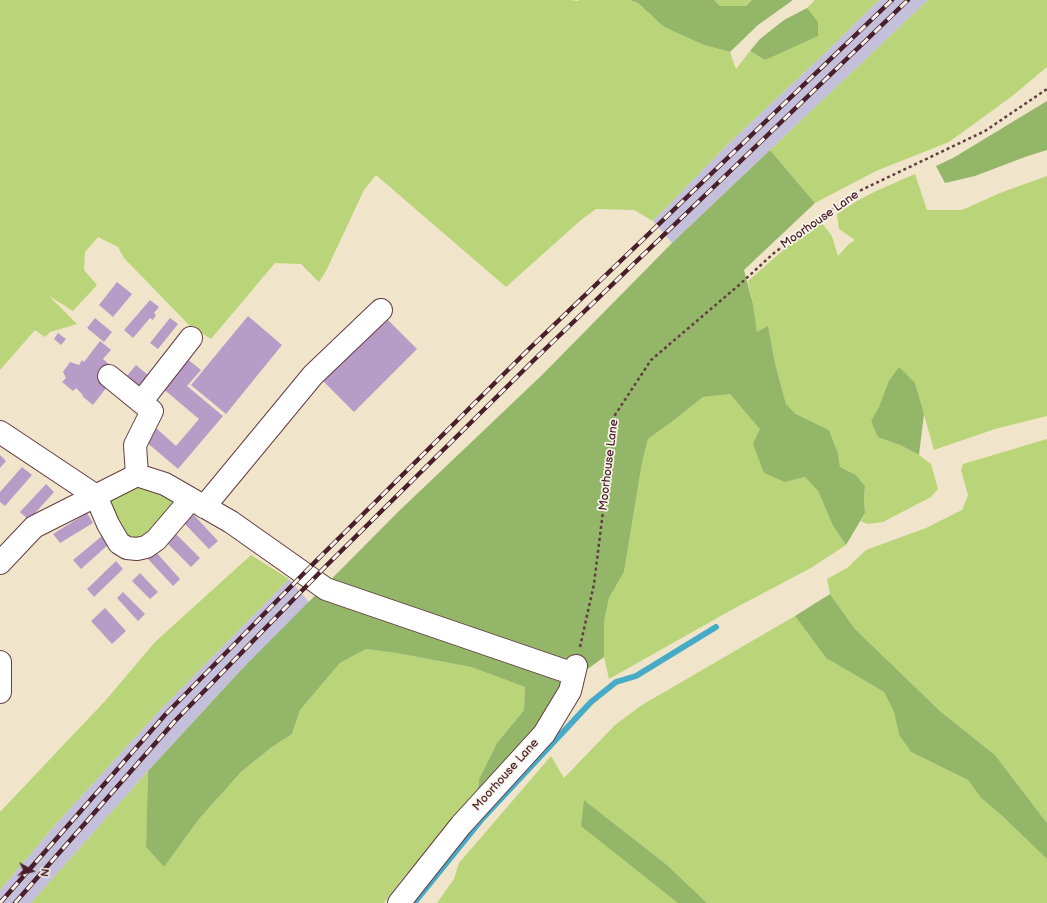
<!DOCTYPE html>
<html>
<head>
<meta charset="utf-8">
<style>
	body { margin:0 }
	#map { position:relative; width:1047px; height:903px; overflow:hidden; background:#f0e5ca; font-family:"Balsamiq Sans",sans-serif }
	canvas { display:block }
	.north { position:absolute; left:12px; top:851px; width:40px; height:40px; -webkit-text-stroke:3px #f7f3e8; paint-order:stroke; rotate:98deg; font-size:11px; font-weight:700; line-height:16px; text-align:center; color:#4a1f2b }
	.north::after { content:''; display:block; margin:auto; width:14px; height:18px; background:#4a1f2b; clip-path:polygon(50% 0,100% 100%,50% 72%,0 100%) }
</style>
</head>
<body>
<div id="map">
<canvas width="1047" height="903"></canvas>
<div class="north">N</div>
</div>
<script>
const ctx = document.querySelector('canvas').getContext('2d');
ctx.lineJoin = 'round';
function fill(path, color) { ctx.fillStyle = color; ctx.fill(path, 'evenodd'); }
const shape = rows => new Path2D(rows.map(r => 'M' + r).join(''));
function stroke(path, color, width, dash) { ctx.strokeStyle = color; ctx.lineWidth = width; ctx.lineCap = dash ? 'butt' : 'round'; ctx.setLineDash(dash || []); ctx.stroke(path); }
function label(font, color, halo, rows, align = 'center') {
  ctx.font = font + ' "Balsamiq Sans",sans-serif'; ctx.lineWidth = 3.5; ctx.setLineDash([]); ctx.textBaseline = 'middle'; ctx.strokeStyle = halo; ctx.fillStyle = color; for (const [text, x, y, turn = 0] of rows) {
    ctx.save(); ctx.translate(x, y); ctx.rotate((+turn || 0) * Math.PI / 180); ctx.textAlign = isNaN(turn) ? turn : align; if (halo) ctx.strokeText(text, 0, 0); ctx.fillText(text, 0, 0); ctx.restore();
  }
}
fill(shape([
	[879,0,928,0,672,243,653,221,727,145,827,51],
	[289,579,310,603,241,670,148,771,31,903,0,903,0,890,54,826,160,710]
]), '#c4c0db');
fill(shape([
	[0,0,571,0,578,1,579,0,630,0,638,3,664,27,704,45,730,52,736,69,750,51,765,60,812,15,807,8,815,0,879,0,827,51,727,145,653,221,634,210,596,209,581,220,506,287,376,175,364,190,326,271,319,282,301,264,275,263,211,339,189,325,124,258,118,247,98,237,85,252,84,270,97,285,73,311,49,296,77,324,50,332,45,337,35,330,0,370],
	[714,0,752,0,746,6,720,6],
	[928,0,1047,0,1047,67,1011,97,949,142,876,171,815,203,770,150],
	[915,174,927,210,962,210,1000,193,1047,176,1047,416,995,429,934,450,915,383,879,407,871,422,900,445,919,455,931,464,938,489,931,497,904,511,883,522,867,524,861,521,865,513,864,498,865,486,856,475,840,467,838,453,829,430,796,414,786,404,775,363,768,327,757,333,753,304,748,281,788,246,821,222,832,236,838,256,849,244,855,240,839,229,837,214,855,202,876,191],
	[730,393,761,429,785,482,805,477,818,491,833,526,846,545,811,568,735,608,609,679,604,657,604,622,609,598,624,572,642,463,648,439,673,421,703,397],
	[1047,439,1047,823,995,755,940,711,855,629,830,594,827,579,847,568,866,550,926,528,962,510,968,495,961,470,963,464],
	[132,483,170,496,172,502,173,510,144,542,123,539,103,502],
	[251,555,289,579,160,710,54,826,0,890,0,812,105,701,155,642],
	[795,616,826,658,884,692,894,712,899,735,911,752,968,780,981,798,1000,814,1047,859,1047,903,707,903,667,865,584,800,678,903,437,903,454,879,459,863,551,756,564,778,615,725,642,705],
	[366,649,396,653,471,667,525,687,524,710,497,743,479,779,477,797,402,879,384,903,31,903,148,771,146,847,164,867,199,819,241,772,272,747,292,734,300,710,340,663]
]), '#bad479');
fill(shape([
	[630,0,714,0,720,6,746,6,752,0,793,0,758,25,730,52,704,45,664,27,638,3],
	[807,8,818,22,818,36,765,60,750,51,760,39,784,20],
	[1047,101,1047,150,1025,157,975,176,945,183,936,166,953,158],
	[770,150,815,203,744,270,753,304,757,332,768,326,775,363,786,404,796,414,829,430,838,453,840,467,856,475,865,486,864,498,865,513,846,545,833,526,818,491,805,477,785,482,764,473,753,444,760,429,730,394,703,397,673,421,648,439,642,463,624,572,609,598,604,622,604,657,581,674,477,797,479,779,497,743,524,710,525,687,471,667,396,653,366,649,340,663,300,710,292,734,272,747,241,772,199,819,164,867,146,847,148,771,241,670,399,511,543,374,672,243],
	[899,367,915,383,924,414,919,455,900,445,878,437,871,421,879,407,889,381],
	[830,594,855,629,940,711,995,755,1047,823,1047,859,1000,814,981,798,968,780,911,752,899,735,894,712,884,692,826,658,795,616],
	[584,800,667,865,707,903,678,903,581,826]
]), '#93b669');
stroke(shape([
	[414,903,481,820,591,702,616,682,636,676,716,627]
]), '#46abc6', 6);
fill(shape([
	[117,282,132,294,113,317,99,305],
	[150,300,159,307,154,313,156,315,153,320,150,318,133,338,124,330],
	[248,316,282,345,226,414,191,385],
	[385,317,417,349,354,412,322,380],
	[95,318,112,332,104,342,87,328],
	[170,318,178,324,158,349,150,343],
	[58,333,66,339,61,345,54,339],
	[100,341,111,350,103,359,112,367,110,383,93,405,82,396,83,395,76,388,73,391,62,382,66,378,63,372,70,362,79,365,82,360,84,362],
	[186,358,201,370,187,386,223,416,178,469,145,441,156,428,176,446,199,419,161,387],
	[136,365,148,375,137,387,126,377],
	[0,455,6,461,0,468],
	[22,467,32,475,5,506,0,502,0,492],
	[46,484,54,492,29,520,20,512],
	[87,513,93,523,60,543,53,534],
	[192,513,218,541,209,549,183,522],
	[174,532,200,558,191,567,165,541],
	[102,536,109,544,81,569,73,560],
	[156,552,180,579,173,586,148,559],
	[116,561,123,569,94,597,87,589],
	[140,573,158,592,150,599,132,581],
	[123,592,145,614,138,621,117,598],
	[105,608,126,631,112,644,91,621]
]), '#b79cc8');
const minor = shape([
	[109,376,152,411,135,445,137,475],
	[141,402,191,338],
	[0,432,96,496,108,524,119,543,127,548,137,549,146,547,156,540,191,499],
	[204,507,313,375,381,310],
	[0,563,34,527,137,475,165,484,231,522,326,589,574,674],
	[0,662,0,692],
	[399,903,461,825,544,734,570,691,576,666]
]);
stroke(minor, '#633d43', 24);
stroke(shape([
	[580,647,594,584,615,415,651,360,739,285,774,253,855,193,985,131,1047,89]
]), '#633d43', 2.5, [3, 3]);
stroke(minor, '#fff', 22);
const rail = shape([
	[0,903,165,715,314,563,529,349,892,0],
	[15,903,175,721,325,567,537,357,908,0]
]);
stroke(rail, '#4a1f2b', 4.5);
stroke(rail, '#f7f3e8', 3, [9]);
label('12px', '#4a1f2b', '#f7f3e8', [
	["Moorhouse Lane",820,220,-35],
	["Moorhouse Lane",609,465,-83],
	["Moorhouse Lane",506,775,-48]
]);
</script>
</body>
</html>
